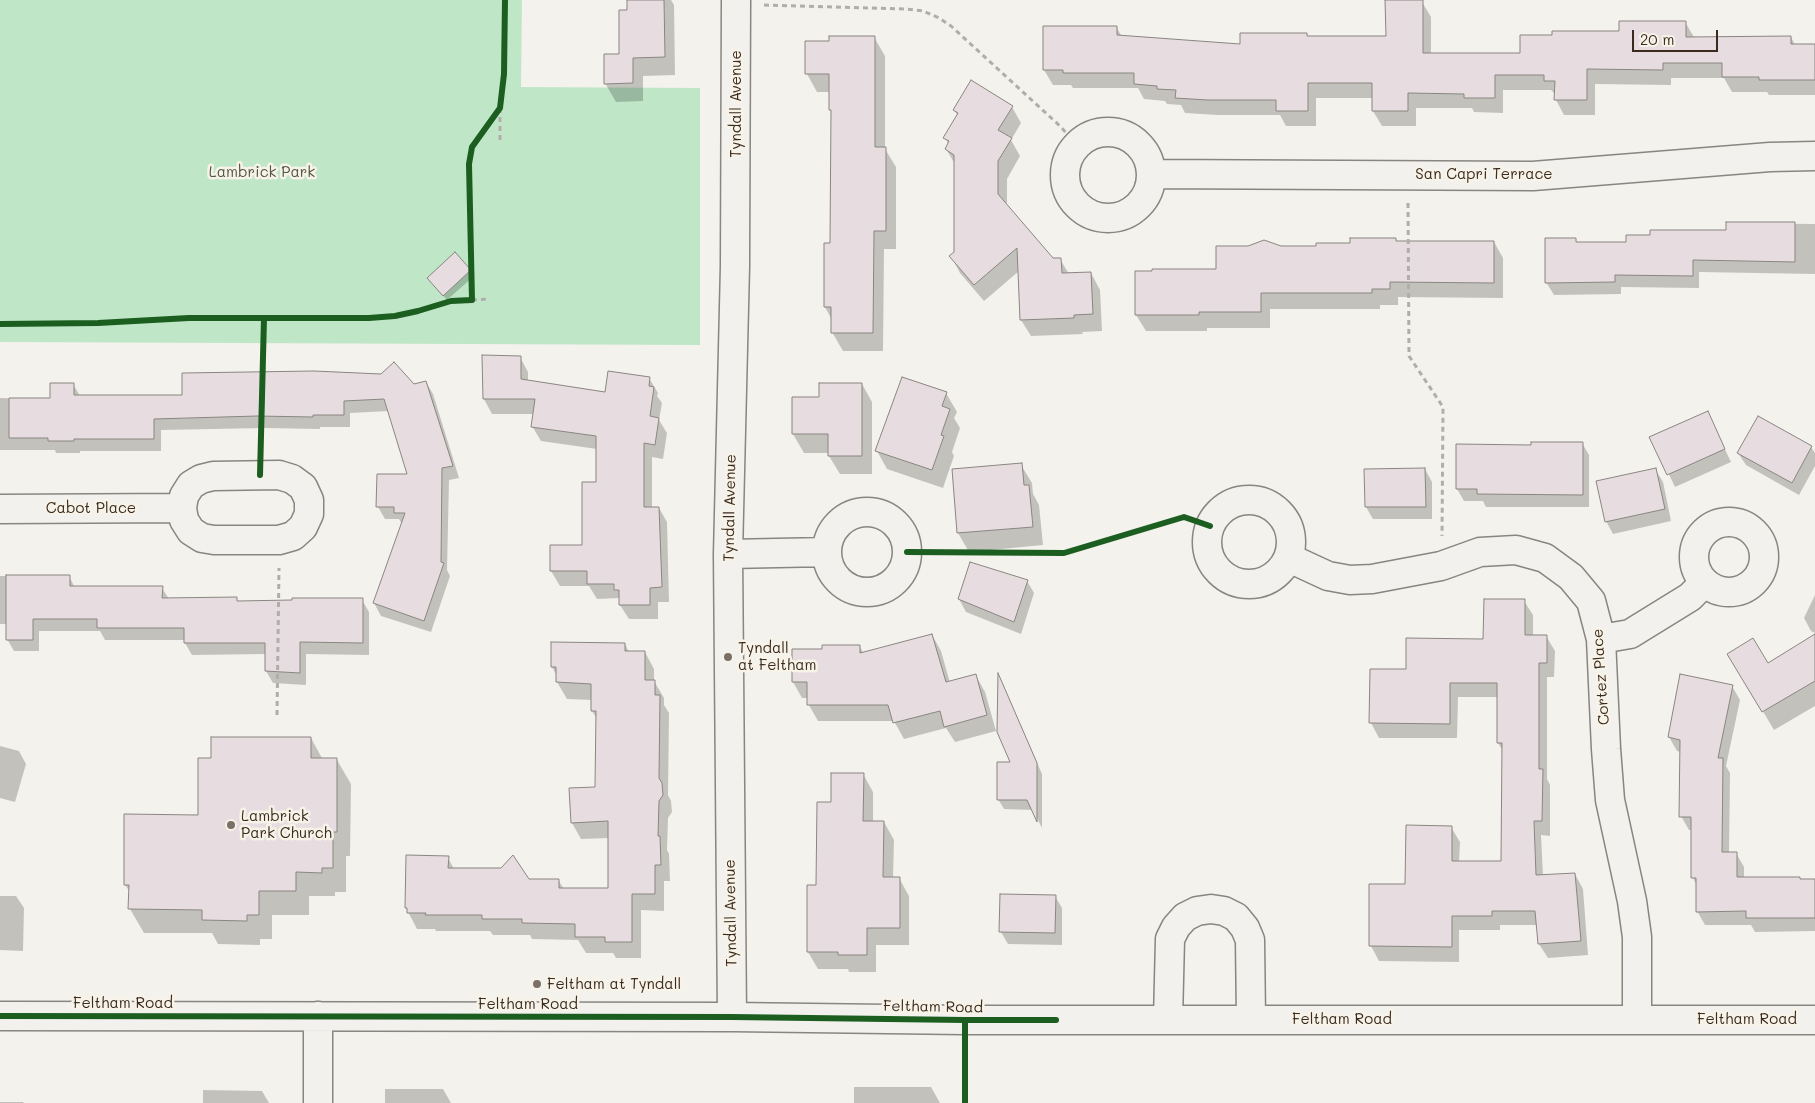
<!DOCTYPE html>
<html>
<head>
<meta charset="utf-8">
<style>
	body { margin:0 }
	#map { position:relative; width:1815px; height:1103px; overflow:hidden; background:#f4f2ec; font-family:Mali,sans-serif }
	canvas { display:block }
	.scale { position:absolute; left:1632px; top:30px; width:86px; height:22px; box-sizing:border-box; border:2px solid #3b2a1e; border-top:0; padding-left:6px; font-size:15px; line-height:18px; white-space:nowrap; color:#3b2a1e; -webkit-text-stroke:4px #f7f3e8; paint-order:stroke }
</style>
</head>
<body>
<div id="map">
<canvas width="1815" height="1103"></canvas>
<div class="scale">20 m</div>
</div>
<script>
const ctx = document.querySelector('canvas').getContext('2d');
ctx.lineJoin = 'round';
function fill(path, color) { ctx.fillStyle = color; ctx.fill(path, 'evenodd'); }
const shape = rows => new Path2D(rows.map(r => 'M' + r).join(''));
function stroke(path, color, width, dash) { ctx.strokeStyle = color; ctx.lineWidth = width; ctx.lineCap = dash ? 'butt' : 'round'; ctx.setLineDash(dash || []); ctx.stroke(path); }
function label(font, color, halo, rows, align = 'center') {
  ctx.font = font + ' Mali,sans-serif'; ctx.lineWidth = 5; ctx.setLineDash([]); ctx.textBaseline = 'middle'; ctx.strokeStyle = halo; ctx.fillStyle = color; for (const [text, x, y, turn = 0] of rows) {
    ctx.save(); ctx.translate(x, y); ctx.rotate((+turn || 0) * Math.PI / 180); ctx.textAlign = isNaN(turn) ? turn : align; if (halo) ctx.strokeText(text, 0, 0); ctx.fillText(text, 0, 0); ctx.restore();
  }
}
fill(shape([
	[0,0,522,0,521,87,700,88,700,345,0,342]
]), '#c0e6c8');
fill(shape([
	[628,0,671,0,674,5,675,75,643,76,643,101,616,102,605,83,621,55,628,11],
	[1422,2,1431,17,1431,54,1521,55,1553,36,1621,32,1685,22,1694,37,1791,37,1795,45,1815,45,1815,95,1769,95,1767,92,1732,92,1724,78,1671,78,1671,85,1595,84,1595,115,1564,115,1556,100,1556,95,1551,90,1503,90,1503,113,1474,112,1472,108,1416,108,1416,126,1382,126,1373,111,1373,98,1316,98,1316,126,1286,126,1280,115,1218,115,1185,113,1181,105,1167,104,1165,101,1144,99,1138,88,1073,88,1071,85,1053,85,1044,70,1117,28,1122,37,1241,45,1307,34,1308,37,1387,37],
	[874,37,885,56,885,149,896,167,896,249,884,249,883,351,843,351,832,332,832,320,825,307,831,244,833,114,830,110,830,92,817,92,807,74,831,43],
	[1012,107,1021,123,1011,140,1020,156,1007,179,1007,206,1053,259,1060,259,1069,274,1091,273,1100,290,1102,331,1082,332,1083,334,1031,336,1021,320,1019,271,984,301,960,273,951,256,956,252,955,164,946,149,949,145,945,138,958,116,954,110],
	[1727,223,1815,224,1815,274,1699,272,1699,288,1621,287,1621,294,1554,295,1546,282,1575,239,1577,243,1627,243,1727,231],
	[1395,240,1397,242,1494,242,1503,258,1503,298,1398,297,1398,305,1380,305,1380,309,1270,309,1270,328,1207,328,1207,331,1146,331,1136,315,1218,271,1280,248,1318,248],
	[470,270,474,276,447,300,428,278],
	[520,357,528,372,528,381,606,393,649,378,658,393,657,396,662,403,659,420,667,433,663,459,652,457,652,508,659,508,667,522,669,602,658,602,658,619,629,619,620,605,620,598,597,599,589,586,560,586,551,571,551,547,583,547,597,483,597,449,541,441,532,426,534,414,492,414,484,399],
	[426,382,433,394,459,478,449,480,447,570,450,576,431,632,381,616,374,603,402,524,399,519,385,519,378,507,409,476,389,411,350,413,350,427,320,427,320,429,265,428,161,430,161,451,80,451,80,453,56,453,55,450,0,450,0,453,0,398,51,399,73,384,80,396,183,396,414,386],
	[862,384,872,402,872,474,840,474,829,456,829,453,804,453,793,434,793,398,820,398],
	[946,393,957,412,954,418,960,428,952,452,954,456,943,488,887,469,877,451],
	[1707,412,1731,462,1675,487,1651,437],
	[1582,443,1589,455,1589,507,1486,507,1483,501,1464,501,1457,489,1532,446],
	[1811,447,1815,453,1815,466,1799,495,1746,465,1738,453],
	[1021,465,1032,483,1033,494,1039,505,1043,545,969,552,958,533,953,470],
	[1425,469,1432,482,1432,519,1373,519,1366,507],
	[1655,469,1663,482,1671,521,1613,534,1606,521],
	[0,576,69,576,75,588,162,588,169,599,236,599,238,602,362,600,369,612,369,655,306,654,306,685,273,683,266,671,266,654,192,655,185,643,185,640,105,640,100,631,39,631,39,651,14,651,7,639,7,624,0,624],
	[1027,581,1034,593,1021,634,966,612,959,599],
	[1815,595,1815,633,1811,631,1804,618],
	[1524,601,1533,615,1533,636,1546,636,1555,651,1554,677,1547,677,1547,779,1550,785,1550,836,1541,835,1543,876,1575,874,1583,889,1588,955,1548,958,1539,944,1538,925,1500,925,1500,930,1459,930,1459,962,1379,961,1371,946,1451,827,1460,842,1459,862,1502,862,1503,751,1498,743,1498,697,1458,697,1457,738,1379,738,1371,723,1407,671,1485,640],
	[932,635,941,651,950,683,976,676,985,692,996,731,955,742,946,728,904,739,894,721,818,721,809,705,809,698,802,698,793,682,793,650,823,650,860,647,864,654],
	[625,644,629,652,645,652,654,669,654,681,664,698,664,705,669,713,668,795,671,801,672,812,668,818,667,850,669,854,670,881,664,881,664,911,641,910,641,958,616,958,613,953,586,953,578,940,532,939,530,935,493,935,490,931,436,931,435,929,417,929,406,908,448,858,454,869,502,869,528,880,558,880,564,889,609,889,609,838,581,839,572,823,596,789,597,719,592,711,592,700,567,699,557,682,557,676,552,667],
	[1729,654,1767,664,1815,661,1815,706,1774,730],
	[1003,685,1042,774,1042,828,1033,810,1004,809,998,799,1012,764],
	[1732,686,1740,700,1726,766,1730,773,1729,853,1736,853,1744,867,1744,878,1815,880,1815,931,1755,932,1751,925,1705,925,1697,911,1697,886,1693,878,1693,830,1689,830,1681,816,1681,752,1677,751,1669,737],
	[311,738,323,760,337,760,351,784,350,856,346,856,346,892,335,892,335,896,309,896,309,915,272,915,272,939,260,939,260,945,218,944,212,933,144,933,130,909,130,892,125,885,199,816,212,759],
	[0,746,19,751,26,764,15,802,0,798],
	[863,774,873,792,873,822,884,822,894,840,893,878,899,878,909,896,909,945,876,945,876,972,849,972,848,969,818,969,808,952,832,803],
	[0,896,16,896,24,908,23,951,0,950],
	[1055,896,1062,908,1062,945,1008,944,1001,932],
	[854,1087,931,1087,940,1103,854,1103],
	[385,1089,443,1089,451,1103,385,1103],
	[203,1090,262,1091,269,1103,203,1103],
	[0,1102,23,1102,24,1103,0,1103]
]), '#0003');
const building = shape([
	[627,0,664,0,665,57,633,58,633,83,604,84,604,54,619,54,619,10,627,10,627,0],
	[1385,0,1423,0,1423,53,1520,53,1520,35,1552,35,1552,31,1619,31,1619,21,1686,21,1686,37,1791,36,1791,44,1815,44,1815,80,1759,80,1759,77,1722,77,1722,63,1663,63,1663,70,1587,69,1587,100,1554,100,1555,81,1544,81,1544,75,1495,75,1495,98,1464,98,1464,94,1408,93,1408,111,1372,111,1372,83,1308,83,1308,111,1276,111,1276,100,1208,100,1175,98,1176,90,1157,89,1157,86,1134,84,1134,73,1063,73,1063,70,1043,70,1043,26,1117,26,1117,35,1240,44,1240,33,1307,33,1307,36,1386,36,1385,0],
	[829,36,875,36,875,147,886,147,886,231,874,231,873,333,831,333,831,307,824,307,824,243,830,243,831,110,829,110,829,74,805,74,805,41,829,41,829,36],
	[971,80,1013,106,998,130,1012,138,998,161,998,194,1053,258,1061,258,1062,273,1091,272,1093,314,1074,315,1074,318,1020,320,1017,248,974,285,949,256,954,252,954,155,945,149,949,141,943,138,958,113,953,110,971,80],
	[1726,222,1795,222,1795,262,1693,260,1693,276,1615,275,1615,282,1545,283,1545,238,1576,238,1576,242,1626,242,1626,235,1650,235,1650,230,1726,230,1726,222],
	[1350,238,1396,238,1396,241,1494,241,1494,283,1390,282,1390,289,1372,289,1372,293,1261,293,1261,312,1199,312,1199,315,1135,315,1135,271,1152,271,1152,269,1216,269,1216,246,1248,246,1264,240,1281,246,1316,246,1316,243,1350,243,1350,238],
	[455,252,471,270,443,296,427,278,455,252],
	[482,355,521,356,521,379,605,392,608,371,650,377,649,386,654,387,650,416,659,418,655,445,644,443,644,507,659,507,662,587,650,588,650,605,619,605,619,590,614,590,614,584,587,584,587,571,550,571,550,545,582,545,582,482,596,482,596,436,531,427,535,399,483,399,482,355],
	[394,362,414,384,426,381,453,466,442,468,441,562,444,563,424,621,373,603,405,513,394,513,394,507,376,507,377,474,407,474,384,399,344,401,344,415,313,415,313,417,257,416,154,419,154,439,74,439,74,441,48,441,48,438,9,438,9,398,50,398,50,383,74,383,74,395,182,395,182,373,314,371,381,374,394,362],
	[902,377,947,392,942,406,950,409,941,435,944,436,932,470,875,451,902,377],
	[819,383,862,383,862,456,828,456,828,434,792,434,792,397,819,397,819,383],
	[1708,411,1725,449,1667,475,1649,437,1708,411],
	[1758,416,1812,446,1792,483,1737,453,1758,416],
	[1531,442,1583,442,1583,495,1477,494,1477,489,1456,489,1456,444,1531,445,1531,442],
	[1022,463,1024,485,1029,485,1033,527,957,533,952,469,1022,463],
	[1425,468,1426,507,1365,507,1364,469,1425,468],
	[1656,468,1665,509,1605,522,1596,481,1656,468],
	[970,562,1028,580,1014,622,958,599,970,562],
	[6,575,70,575,70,586,163,586,162,598,237,597,237,601,292,600,292,598,363,598,363,643,300,642,300,673,265,671,265,643,184,643,184,628,97,628,97,619,33,619,33,640,6,640,6,575],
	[1484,599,1525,599,1525,635,1547,635,1547,663,1539,663,1539,769,1543,769,1542,821,1534,821,1536,875,1575,873,1581,941,1538,944,1535,911,1492,911,1492,916,1452,916,1452,947,1369,946,1369,884,1405,884,1406,825,1452,826,1452,861,1501,861,1502,743,1497,743,1497,683,1450,683,1450,724,1369,723,1370,669,1406,669,1406,638,1483,639,1484,599],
	[932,634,946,682,976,674,987,715,944,727,940,711,893,723,888,705,807,705,807,682,792,682,792,649,822,649,822,645,860,645,860,653,932,634],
	[1815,634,1815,681,1762,712,1727,654,1753,638,1768,663,1815,634],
	[551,642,625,643,625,651,645,651,645,680,655,680,655,695,660,695,659,778,662,783,663,795,659,801,658,836,660,836,661,865,655,865,655,894,632,894,632,942,605,942,605,937,575,937,575,924,522,923,522,919,482,919,482,915,425,915,426,913,407,913,407,908,405,908,406,855,449,856,448,868,501,868,513,855,529,879,559,879,559,888,608,888,608,821,571,823,569,788,595,787,596,711,591,711,591,684,556,682,556,667,551,667,551,642],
	[998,673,1037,763,1037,822,1027,800,997,800,997,762,1010,762,997,732,998,673],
	[1680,674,1733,685,1718,758,1723,758,1722,852,1737,852,1737,877,1800,877,1800,879,1815,879,1815,918,1746,918,1746,911,1696,912,1696,878,1691,878,1691,817,1679,817,1680,740,1668,737,1680,674],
	[211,737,311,737,311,758,337,758,337,832,333,832,333,868,322,868,322,873,296,872,296,891,259,891,259,915,247,915,247,921,202,920,202,910,128,909,129,885,124,885,124,814,198,815,198,758,211,758,211,737],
	[831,773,864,773,863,821,884,821,883,877,900,877,900,928,867,928,867,955,838,955,838,952,807,952,807,885,816,885,817,802,831,802,831,773],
	[1000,894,1056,895,1055,933,999,932,1000,894]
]);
fill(building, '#e7dde1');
stroke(building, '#898580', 1);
const minor = shape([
	'1065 175a43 43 0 1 1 86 0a43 43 0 1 1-86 0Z',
	[1152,174,1533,176,1770,157,1815,156],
	[279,475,292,479,303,487,309,500,309,514,303,527,293,536,279,540,214,540,202,538,191,531,184,520,182,508,184,496,191,485,201,479,213,476,279,475],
	'1207 542a42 42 0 1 1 84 0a42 42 0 1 1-84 0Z',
	[0,509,182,508],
	'827 552a40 40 0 1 1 80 0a40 40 0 1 1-80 0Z',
	'1694 557a35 35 0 1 1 70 0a35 35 0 1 1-70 0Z',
	[728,554,827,552],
	[1289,558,1328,576,1350,580,1372,579,1441,566,1480,552,1516,550,1545,558,1571,577,1591,601,1601,639,1606,749,1610,800,1632,901,1637,937,1637,1019],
	[1601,639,1630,634,1690,597,1704,583],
	[0,1016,732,1017,965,1020,1815,1020],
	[318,1016,318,1103],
	[732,1017,728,554,735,266,736,0],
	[1168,1020,1170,939,1176,927,1185,917,1197,911,1211,909,1224,911,1236,917,1245,928,1250,940,1251,1019]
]);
stroke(minor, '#898580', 31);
stroke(shape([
	[764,5,906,9,923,11,939,18,951,26,1060,126,1077,145],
	[500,108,500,142],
	[1408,203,1409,356,1443,407,1442,536],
	[472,300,488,299],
	[277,715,279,568]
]), '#b1aeaa', 3, [5, 4]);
stroke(minor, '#f2f1ed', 28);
stroke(shape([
	[0,324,98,323,189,318,369,318,395,316,418,311,451,301,472,300,469,164,472,147,500,108,504,74,505,0],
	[260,475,264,318],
	[907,552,1064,553,1184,517,1210,526],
	[0,1016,732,1017,965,1020,1056,1020],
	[965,1020,965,1103]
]), '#1b5e20', 6);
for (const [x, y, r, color] of [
	[728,657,5,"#7c7066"],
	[231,825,5,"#7c7066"],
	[537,984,5,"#7c7066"]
]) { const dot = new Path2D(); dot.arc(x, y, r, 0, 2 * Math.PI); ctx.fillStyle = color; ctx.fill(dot); stroke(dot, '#f7f3e8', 2); }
label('15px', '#3b2a1e', '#f7f3e8', [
	["Tyndall Avenue",736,104,-90],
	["San Capri Terrace",1484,174],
	["Cabot Place",91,508],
	["Tyndall Avenue",730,508,-89],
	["Cortez Place",1601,677,-94],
	["Tyndall Avenue",731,913,-91],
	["Feltham Road",123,1003],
	["Feltham Road",528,1004],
	["Feltham Road",933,1007,1],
	["Feltham Road",1342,1019],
	["Feltham Road",1747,1019]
]);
label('15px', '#525741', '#f7f3e8', [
	["Lambrick Park",262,172]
]);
label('15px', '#3b2a1e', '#f7f3e8', [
	["Tyndall",738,648],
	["at Feltham",738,665],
	["Lambrick",241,816],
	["Park Church",241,833],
	["Feltham at Tyndall",547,984]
], 'left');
</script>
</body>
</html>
